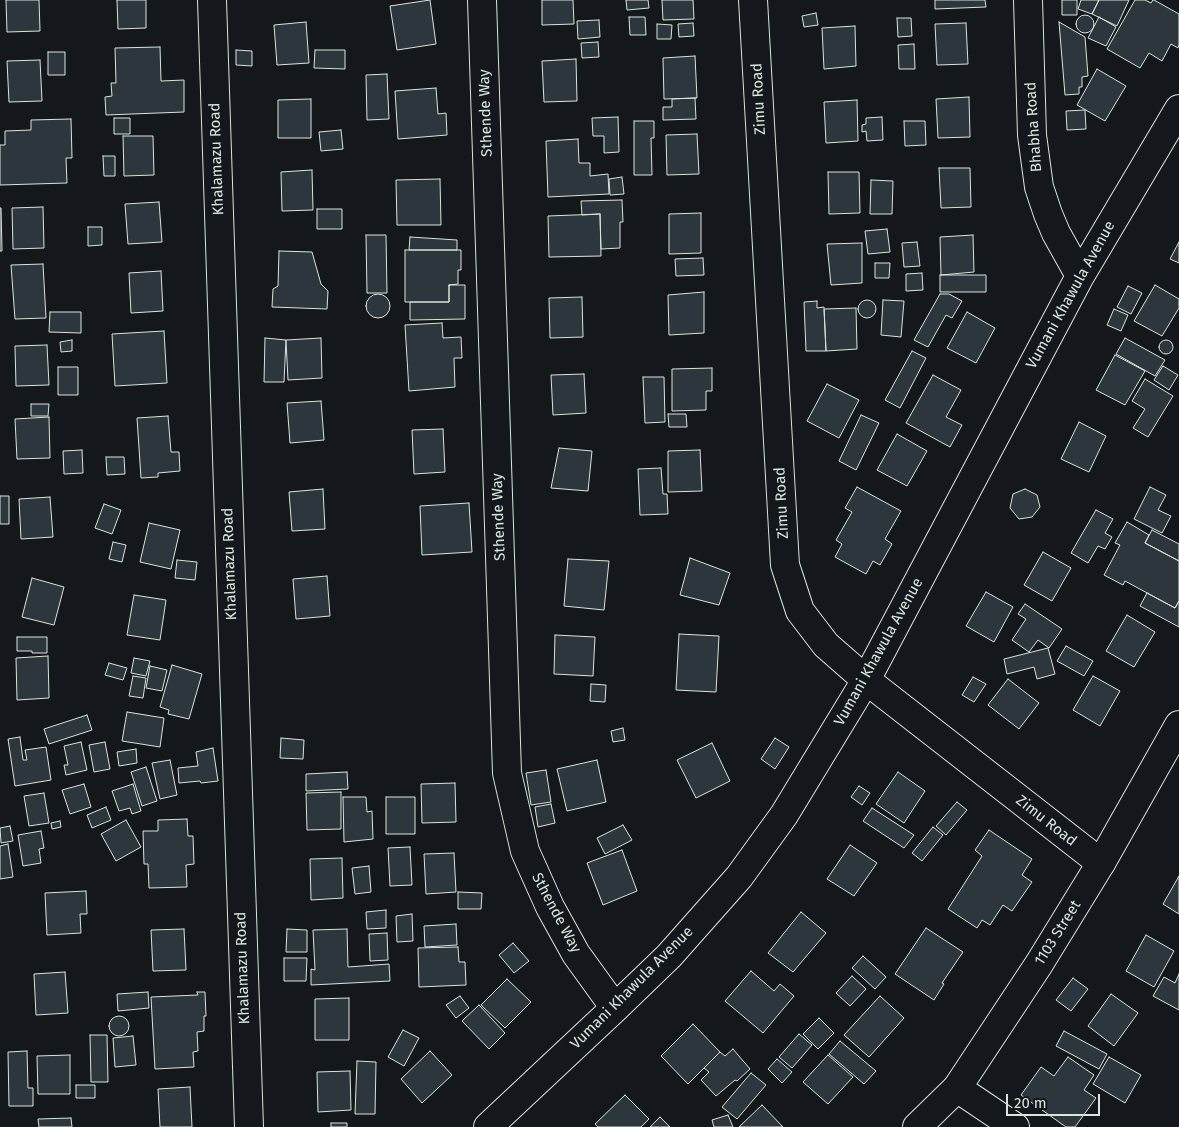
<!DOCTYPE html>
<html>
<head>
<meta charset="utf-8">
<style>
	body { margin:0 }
	#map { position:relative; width:1179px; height:1127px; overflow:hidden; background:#14181c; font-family:"Fira Sans",sans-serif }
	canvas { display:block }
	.scale { position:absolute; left:1006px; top:1094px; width:94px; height:22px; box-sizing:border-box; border:2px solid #d8e6dc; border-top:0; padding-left:6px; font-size:15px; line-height:18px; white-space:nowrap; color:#d8e6dc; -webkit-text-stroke:4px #14181c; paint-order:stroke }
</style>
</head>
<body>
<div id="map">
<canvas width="1179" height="1127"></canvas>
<div class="scale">20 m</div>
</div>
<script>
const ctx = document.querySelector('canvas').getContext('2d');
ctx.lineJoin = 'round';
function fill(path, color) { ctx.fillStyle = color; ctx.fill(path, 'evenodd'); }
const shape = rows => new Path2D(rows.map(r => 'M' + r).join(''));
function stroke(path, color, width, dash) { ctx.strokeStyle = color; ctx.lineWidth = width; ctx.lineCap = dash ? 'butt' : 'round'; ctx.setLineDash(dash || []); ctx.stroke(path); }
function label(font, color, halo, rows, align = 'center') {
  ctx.font = font + ' "Fira Sans",sans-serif'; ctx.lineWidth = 4; ctx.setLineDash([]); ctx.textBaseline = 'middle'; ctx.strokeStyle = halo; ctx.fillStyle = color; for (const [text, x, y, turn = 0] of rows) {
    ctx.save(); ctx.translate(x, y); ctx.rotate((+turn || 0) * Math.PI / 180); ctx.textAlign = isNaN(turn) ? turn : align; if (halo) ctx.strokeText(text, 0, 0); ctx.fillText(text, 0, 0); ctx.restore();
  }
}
const building = shape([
	[6,0,39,0,40,31,7,32,6,0],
	[117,0,146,0,146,28,118,29,117,0],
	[430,0,436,44,397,50,390,6,430,0],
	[542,0,573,0,574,24,542,25,542,0],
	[626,0,648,0,649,8,627,10,626,0],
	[662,0,693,0,694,19,663,20,662,0],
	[935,0,985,0,986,7,935,9,935,0],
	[1062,0,1077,0,1077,15,1062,15,1062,0],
	[1081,0,1099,0,1092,14,1078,9,1081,0],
	[1099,0,1129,0,1117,26,1092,14,1099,0],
	[1135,0,1145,0,1151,3,1153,0,1154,0,1179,14,1179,45,1178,48,1171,44,1162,61,1149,53,1140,68,1107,49,1135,0],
	[816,13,818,25,804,27,802,16,816,13],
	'1076 24a9 9 0 1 1 18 0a9 9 0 1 1-18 0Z',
	[629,17,645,17,646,35,630,35,629,17],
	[1099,17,1116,27,1106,46,1088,38,1099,17],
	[897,18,911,18,912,36,898,37,897,18],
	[599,20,600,37,578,39,577,21,599,20],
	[306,22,309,63,277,65,274,25,306,22],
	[1059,22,1085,37,1088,76,1082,77,1082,87,1079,87,1079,94,1065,95,1059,22],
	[693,23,694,36,679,37,678,24,693,23],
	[966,23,968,64,937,65,935,24,966,23],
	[657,24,672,25,671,39,657,39,657,24],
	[855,26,856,66,824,69,822,28,855,26],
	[598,42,599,57,582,58,581,43,598,42],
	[914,44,915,69,899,69,898,45,914,44],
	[160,47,161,81,184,80,184,112,106,115,105,97,112,96,111,83,116,83,115,48,160,47],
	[236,50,252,51,252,66,236,65,236,50],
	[315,50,345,50,345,69,314,68,315,50],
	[48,52,65,52,65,75,48,75,48,52],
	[695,56,697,98,664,99,663,58,695,56],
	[576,59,577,101,544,102,542,61,576,59],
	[40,60,42,101,9,102,7,61,40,60],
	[1097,69,1126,86,1105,121,1077,105,1097,69],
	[387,74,389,119,367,120,366,75,387,74],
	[436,88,438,114,446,113,447,135,398,139,395,91,436,88],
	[969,97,970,137,938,138,936,99,969,97],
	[695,98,696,119,663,120,663,107,672,107,672,99,695,98],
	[311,99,311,138,278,138,278,100,311,99],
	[857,100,858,141,826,143,824,102,857,100],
	[1085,110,1086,129,1067,130,1066,111,1085,110],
	[618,117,619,152,604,153,604,136,593,136,592,118,618,117],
	[882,117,883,140,867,141,866,131,862,132,862,125,866,124,866,118,882,117],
	[114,118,130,118,130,134,114,134,114,118],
	[71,119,72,158,66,158,67,183,0,185,0,145,5,145,5,131,31,130,31,120,71,119],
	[634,121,654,121,654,138,651,138,652,175,634,175,634,121],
	[904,121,925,121,926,145,905,146,904,121],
	[341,130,343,149,321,151,319,132,341,130],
	[697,134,699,174,667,175,666,135,697,134],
	[123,136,153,136,154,175,124,176,123,136],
	[578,139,579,163,590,163,590,176,608,174,609,194,548,197,546,141,578,139],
	[103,156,115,156,115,176,104,176,103,156],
	[939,168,970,168,971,207,941,208,939,168],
	[312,170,313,210,282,211,281,172,312,170],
	[828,172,859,172,860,213,829,214,828,172],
	[622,177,624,194,610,195,609,179,622,177],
	[440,179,441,225,397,225,396,180,440,179],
	[871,180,893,181,892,214,870,214,871,180],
	[622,200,623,222,620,222,620,248,601,249,600,214,582,215,581,201,622,200],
	[159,202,162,242,128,244,125,204,159,202],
	[43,207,44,248,13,249,12,208,43,207],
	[0,208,1,208,2,251,0,251,0,208],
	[317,209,342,209,342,229,317,229,317,209],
	[701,213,701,253,669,254,669,214,701,213],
	[600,214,601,256,549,257,548,216,600,214],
	[88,227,102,227,102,245,88,246,88,227],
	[887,229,890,252,868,254,865,231,887,229],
	[366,235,386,235,387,293,367,293,366,235],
	[973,235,974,272,941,275,940,237,973,235],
	[410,237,457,240,457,250,409,250,410,237],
	[917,242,920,266,904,267,902,243,917,242],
	[1179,242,1179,263,1170,259,1179,242],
	[862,243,862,283,831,285,827,244,862,243],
	[405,250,461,250,461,270,458,270,458,284,449,285,449,302,405,302,405,250],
	[279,251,312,252,321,284,328,291,327,309,272,307,273,289,278,286,279,251],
	[703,258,704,275,676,276,675,259,703,258],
	[875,263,890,263,889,278,875,278,875,263],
	[43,264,46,318,15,319,11,265,43,264],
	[161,271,163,311,131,313,129,273,161,271],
	[922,273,923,290,906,291,906,274,922,273],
	[940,275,986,275,986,292,940,292,940,275],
	[449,285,465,285,465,319,410,320,410,302,449,302,449,285],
	[1155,285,1179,299,1179,308,1162,336,1134,321,1155,285],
	[1128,286,1142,293,1131,314,1117,307,1128,286],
	[704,292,704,333,669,335,668,295,704,292],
	[940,294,949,294,962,301,952,318,946,315,928,347,914,340,940,294],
	'366 306a12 12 0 1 1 24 0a12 12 0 1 1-24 0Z',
	[582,297,583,337,550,338,549,298,582,297],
	[883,300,904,301,901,337,881,335,883,300],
	'858 309a9 9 0 1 1 18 0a9 9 0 1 1-18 0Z',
	[817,301,817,308,824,307,826,351,806,351,804,302,817,301],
	[856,308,857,349,826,351,824,309,856,308],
	[1114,309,1128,315,1121,331,1107,325,1114,309],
	[50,312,81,312,81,333,49,332,50,312],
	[967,312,995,328,976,363,947,348,967,312],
	[442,323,443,338,461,337,462,358,454,358,455,387,409,391,405,325,442,323],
	[164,331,167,383,115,386,112,334,164,331],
	[265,338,286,340,284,382,264,382,265,338],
	[321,338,322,378,288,380,286,340,321,338],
	[1125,338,1165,360,1155,376,1116,354,1125,338],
	'1159 347a7 7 0 1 1 14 0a7 7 0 1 1-14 0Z',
	[72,340,72,351,61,352,60,342,72,340],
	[47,345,49,385,16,386,15,346,47,345],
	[912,351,926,358,900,408,885,400,912,351],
	[1115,355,1145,371,1125,405,1096,390,1115,355],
	[1163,366,1178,375,1169,390,1154,380,1163,366],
	[58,367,78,367,78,395,58,395,58,367],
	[712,368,712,391,706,391,706,410,672,411,672,369,712,368],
	[584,374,586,413,553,415,551,375,584,374],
	[933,375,961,390,946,417,962,425,950,447,906,423,933,375],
	[643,377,664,377,665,422,645,423,643,377],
	[1145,379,1173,396,1148,437,1133,428,1145,409,1132,401,1145,379],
	[827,384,859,400,839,438,807,421,827,384],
	[321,401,324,440,290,443,287,403,321,401],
	[31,404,49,404,48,416,31,416,31,404],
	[668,414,686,414,687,427,669,427,668,414],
	[861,415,879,423,856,470,839,461,861,415],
	[168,416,171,452,179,452,180,471,158,473,158,477,141,478,137,418,168,416],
	[49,417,50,458,17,459,15,419,49,417],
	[1079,422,1106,436,1089,472,1061,459,1079,422],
	[443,429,445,472,414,474,412,430,443,429],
	[897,434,927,451,907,486,877,470,897,434],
	[559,448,592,451,588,491,551,488,559,448],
	[82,450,83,473,64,474,63,451,82,450],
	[700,450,702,491,668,492,668,451,700,450],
	[106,457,124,457,125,474,107,475,106,457],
	[661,468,663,494,667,494,668,514,640,515,638,469,661,468],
	[857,487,901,511,885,539,892,544,880,565,873,561,866,574,835,557,842,544,836,540,852,512,845,508,857,487],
	[1150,487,1166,495,1158,510,1171,516,1162,533,1134,519,1150,487],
	[323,489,325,529,292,531,289,492,323,489],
	[1025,489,1037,495,1040,507,1032,517,1019,519,1010,508,1013,494,1025,489],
	[0,496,9,496,9,524,0,524,0,496],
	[50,497,53,537,21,539,19,499,50,497],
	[469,503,472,552,422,555,420,506,469,503],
	[104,504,121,510,112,534,95,528,104,504],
	[1096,510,1113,519,1105,533,1112,537,1105,549,1098,546,1088,563,1071,553,1096,510],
	[1127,522,1149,535,1145,543,1179,561,1179,601,1175,608,1125,581,1123,585,1104,575,1120,545,1115,543,1127,522],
	[149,523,180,530,171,569,140,562,149,523],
	[1152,530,1179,544,1179,561,1145,543,1152,530],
	[113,542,126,545,122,562,109,559,113,542],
	[1043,552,1071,568,1052,601,1024,585,1043,552],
	[690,558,730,573,719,605,680,595,690,558],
	[568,559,609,561,604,610,564,606,568,559],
	[177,560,197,562,195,580,175,578,177,560],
	[327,576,330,616,296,619,293,579,327,576],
	[32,578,64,587,54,625,22,617,32,578],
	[986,592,1013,607,994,642,966,626,986,592],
	[1147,593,1175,608,1179,601,1179,627,1140,606,1147,593],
	[134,595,166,600,160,640,127,635,134,595],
	[1025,604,1062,629,1049,648,1038,640,1029,652,1012,640,1026,619,1018,614,1025,604],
	[1127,615,1155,632,1134,667,1106,651,1127,615],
	[679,634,719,636,716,692,676,690,679,634],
	[555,635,595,637,593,676,554,674,555,635],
	[17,637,47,637,47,653,32,653,32,651,17,651,17,637],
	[1066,646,1093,661,1084,676,1057,661,1066,646],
	[1048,648,1055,674,1037,679,1034,667,1007,674,1004,659,1048,648],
	[48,656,49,698,17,700,16,658,48,656],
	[134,658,150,661,146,676,131,673,134,658],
	[109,663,127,668,123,680,105,675,109,663],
	[172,665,202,674,189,719,168,714,169,710,160,707,172,665],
	[150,666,167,670,162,691,146,688,150,666],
	[133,676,146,678,143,698,129,696,133,676],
	[1093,676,1120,691,1100,726,1073,710,1093,676],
	[973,677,986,684,974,702,962,695,973,677],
	[1008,679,1039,703,1019,729,988,705,1008,679],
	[591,684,606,685,605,702,590,701,591,684],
	[127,712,164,718,160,747,122,741,127,712],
	[87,715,92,730,49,744,44,729,87,715],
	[623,728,625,740,613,742,611,731,623,728],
	[20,737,23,760,27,760,25,750,46,747,51,780,15,786,8,739,20,737],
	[281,738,304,740,303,759,280,758,281,738],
	[775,738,789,747,775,769,761,759,775,738],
	[81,742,87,770,66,775,64,765,68,765,64,746,81,742],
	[105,742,110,769,94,772,89,745,105,742],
	[712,743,730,781,696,798,677,760,712,743],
	[213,748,218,781,201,783,200,781,179,783,178,768,198,766,196,752,213,748],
	[136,749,137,763,119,766,117,752,136,749],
	[170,760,177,795,160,799,152,763,170,760],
	[597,760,606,802,567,811,557,769,597,760],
	[146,767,157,801,142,806,131,772,146,767],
	[546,770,551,802,531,805,526,773,546,770],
	[347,772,348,789,306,791,306,774,347,772],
	[898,772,925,791,904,823,876,804,898,772],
	[455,783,456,822,422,823,421,784,455,783],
	[84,784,91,807,70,814,62,790,84,784],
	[133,784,141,811,132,814,130,808,119,811,112,791,133,784],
	[859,786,870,793,862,805,851,797,859,786],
	[341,792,341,829,307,830,306,793,341,792],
	[44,793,49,823,29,826,24,796,44,793],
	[343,797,366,797,367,812,372,811,373,839,344,842,343,797],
	[386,797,415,797,415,834,386,834,386,797],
	[957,802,967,810,946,835,936,826,957,802],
	[551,804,555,823,538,827,535,807,551,804],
	[106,807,111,820,92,828,87,815,106,807],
	[872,808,914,835,904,848,863,821,872,808],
	[187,819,188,836,193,836,194,864,186,865,187,887,149,888,148,864,144,864,143,831,158,831,158,820,187,819],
	[126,820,141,847,116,861,101,834,126,820],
	[60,821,61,827,52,829,51,823,60,821],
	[623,825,632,840,605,854,597,838,623,825],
	[10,826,13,841,1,843,0,828,10,826],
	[933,827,943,835,922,861,912,853,933,827],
	[989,830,1032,859,1022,875,1032,882,1012,911,1003,905,990,925,982,920,977,928,948,909,982,856,975,850,989,830],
	[41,831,44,848,39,849,41,863,23,866,18,835,41,831],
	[8,844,13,877,0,879,0,846,8,844],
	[850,845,877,863,854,896,827,879,850,845],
	[410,847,412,885,390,886,388,848,410,847],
	[622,850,637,891,603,905,587,863,622,850],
	[454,853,456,892,426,894,424,854,454,853],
	[342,858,343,898,311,900,310,859,342,858],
	[369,866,371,892,355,894,352,868,369,866],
	[1179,876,1179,914,1163,904,1179,876],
	[86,891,87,914,80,914,81,933,47,935,45,893,86,891],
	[458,892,482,893,481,909,458,909,458,892],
	[386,910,386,928,367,929,366,912,386,910],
	[801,912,826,933,793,972,768,953,801,912],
	[412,914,413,941,397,942,396,916,412,914],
	[456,924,457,945,425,947,424,926,456,924],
	[926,928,963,952,942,983,944,984,934,1000,895,974,926,928],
	[184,929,186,970,153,971,151,930,184,929],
	[287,929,307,930,307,952,286,952,287,929],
	[347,929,348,967,389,964,390,981,311,985,311,969,315,970,313,930,347,929],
	[387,933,388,960,370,961,369,934,387,933],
	[1146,935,1174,951,1154,987,1126,971,1146,935],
	[513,943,529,961,514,973,499,955,513,943],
	[458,947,459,962,465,962,466,985,419,987,418,948,458,947],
	[863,956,886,977,875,989,852,968,863,956],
	[284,958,307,958,306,981,284,981,284,958],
	[751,971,774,991,780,984,794,996,763,1033,725,1001,751,971],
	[65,972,68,1013,36,1015,34,974,65,972],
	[1179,974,1179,1010,1153,996,1164,977,1175,983,1179,974],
	[852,976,866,989,850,1006,836,993,852,976],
	[1073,978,1088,989,1071,1011,1056,1000,1073,978],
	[507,979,531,1002,505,1028,481,1005,507,979],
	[148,992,149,1008,118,1011,117,994,148,992],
	[197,992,205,992,206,1016,204,1016,204,1031,197,1032,198,1051,193,1052,194,1067,155,1069,151,997,198,995,197,992],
	[1111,994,1138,1013,1114,1046,1088,1026,1111,994],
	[460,996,469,1008,456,1018,446,1005,460,996],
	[880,996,904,1018,869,1057,844,1035,880,996],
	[349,998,349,1040,315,1040,315,999,349,998],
	[479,1005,505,1033,489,1049,462,1021,479,1005],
	'109 1026a10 10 0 1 1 20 0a10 10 0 1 1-20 0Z',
	[819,1018,834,1033,818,1049,803,1034,819,1018],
	[693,1024,720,1052,688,1084,661,1056,693,1024],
	[403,1030,419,1038,404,1066,388,1057,403,1030],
	[1064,1031,1107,1054,1099,1069,1056,1046,1064,1031],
	[799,1034,812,1045,792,1068,779,1057,799,1034],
	[90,1035,107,1035,108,1082,91,1082,90,1035],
	[133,1036,136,1065,115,1067,113,1038,133,1036],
	[840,1041,876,1071,864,1084,829,1054,840,1041],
	[733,1049,750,1069,737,1081,735,1080,716,1096,701,1080,709,1072,704,1068,720,1052,725,1056,733,1049],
	[27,1051,28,1088,33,1088,33,1106,9,1106,8,1052,27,1051],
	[430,1051,452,1075,422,1103,401,1079,430,1051],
	[70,1055,70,1094,38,1094,37,1056,70,1055],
	[828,1055,853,1077,828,1104,803,1082,828,1055],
	[1068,1057,1094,1075,1084,1090,1096,1098,1075,1127,1066,1127,1021,1095,1041,1067,1054,1076,1068,1057],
	[1109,1057,1141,1075,1125,1103,1093,1084,1109,1057],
	[777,1059,792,1072,782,1083,768,1069,777,1059],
	[357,1061,376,1062,375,1114,355,1114,357,1061],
	[350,1071,351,1110,318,1112,317,1072,350,1071],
	[751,1073,766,1085,737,1119,722,1107,751,1073],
	[76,1085,95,1085,95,1098,76,1098,76,1085],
	[190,1087,192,1127,160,1127,158,1089,190,1087],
	[625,1095,649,1119,641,1127,598,1127,595,1124,625,1095],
	[762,1105,783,1127,739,1127,762,1105],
	[728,1115,733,1127,714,1127,712,1120,728,1115],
	[660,1117,670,1127,650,1127,660,1117],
	[71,1118,72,1127,39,1127,38,1119,71,1118],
	[331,1123,347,1123,347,1127,331,1127,331,1123]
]);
fill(building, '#2c363c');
stroke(building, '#d8e6dc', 1);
const minor = shape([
	[212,0,249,1127],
	[482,0,507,773,525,851,550,907,576,954,615,1008],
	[753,0,785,565,800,611,826,645,866,680,1101,863],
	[1028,0,1032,135,1039,187,1048,214,1056,233,1080,276],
	[957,1088,1015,1127],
	[488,1127,615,1008,669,956,739,877,784,815,866,680,1080,276,1179,109]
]);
const tertiary = shape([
	[917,1127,957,1088,1039,964,1101,863,1179,725]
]);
stroke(minor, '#d8e6dc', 30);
stroke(tertiary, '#d8e6dc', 30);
stroke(minor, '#14181c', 28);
stroke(tertiary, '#14181c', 28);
label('15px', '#d8e6dc', '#14181c', [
	["Zimu Road",759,99,-93],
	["Sthende Way",486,113,-92],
	["Bhabha Road",1034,127,-94],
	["Khalamazu Road",217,159,-92],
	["Vumani Khawula Avenue",1071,295,-61],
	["Zimu Road",782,503,-93],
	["Sthende Way",499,517,-92],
	["Khalamazu Road",230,564,-92],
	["Vumani Khawula Avenue",879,652,-61],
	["Zimu Road",1046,821,38],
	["Sthende Way",556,913,62],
	["1103 Street",1058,933,-58],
	["Khalamazu Road",243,968,-92],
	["Vumani Khawula Avenue",632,988,-45]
]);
</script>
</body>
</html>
